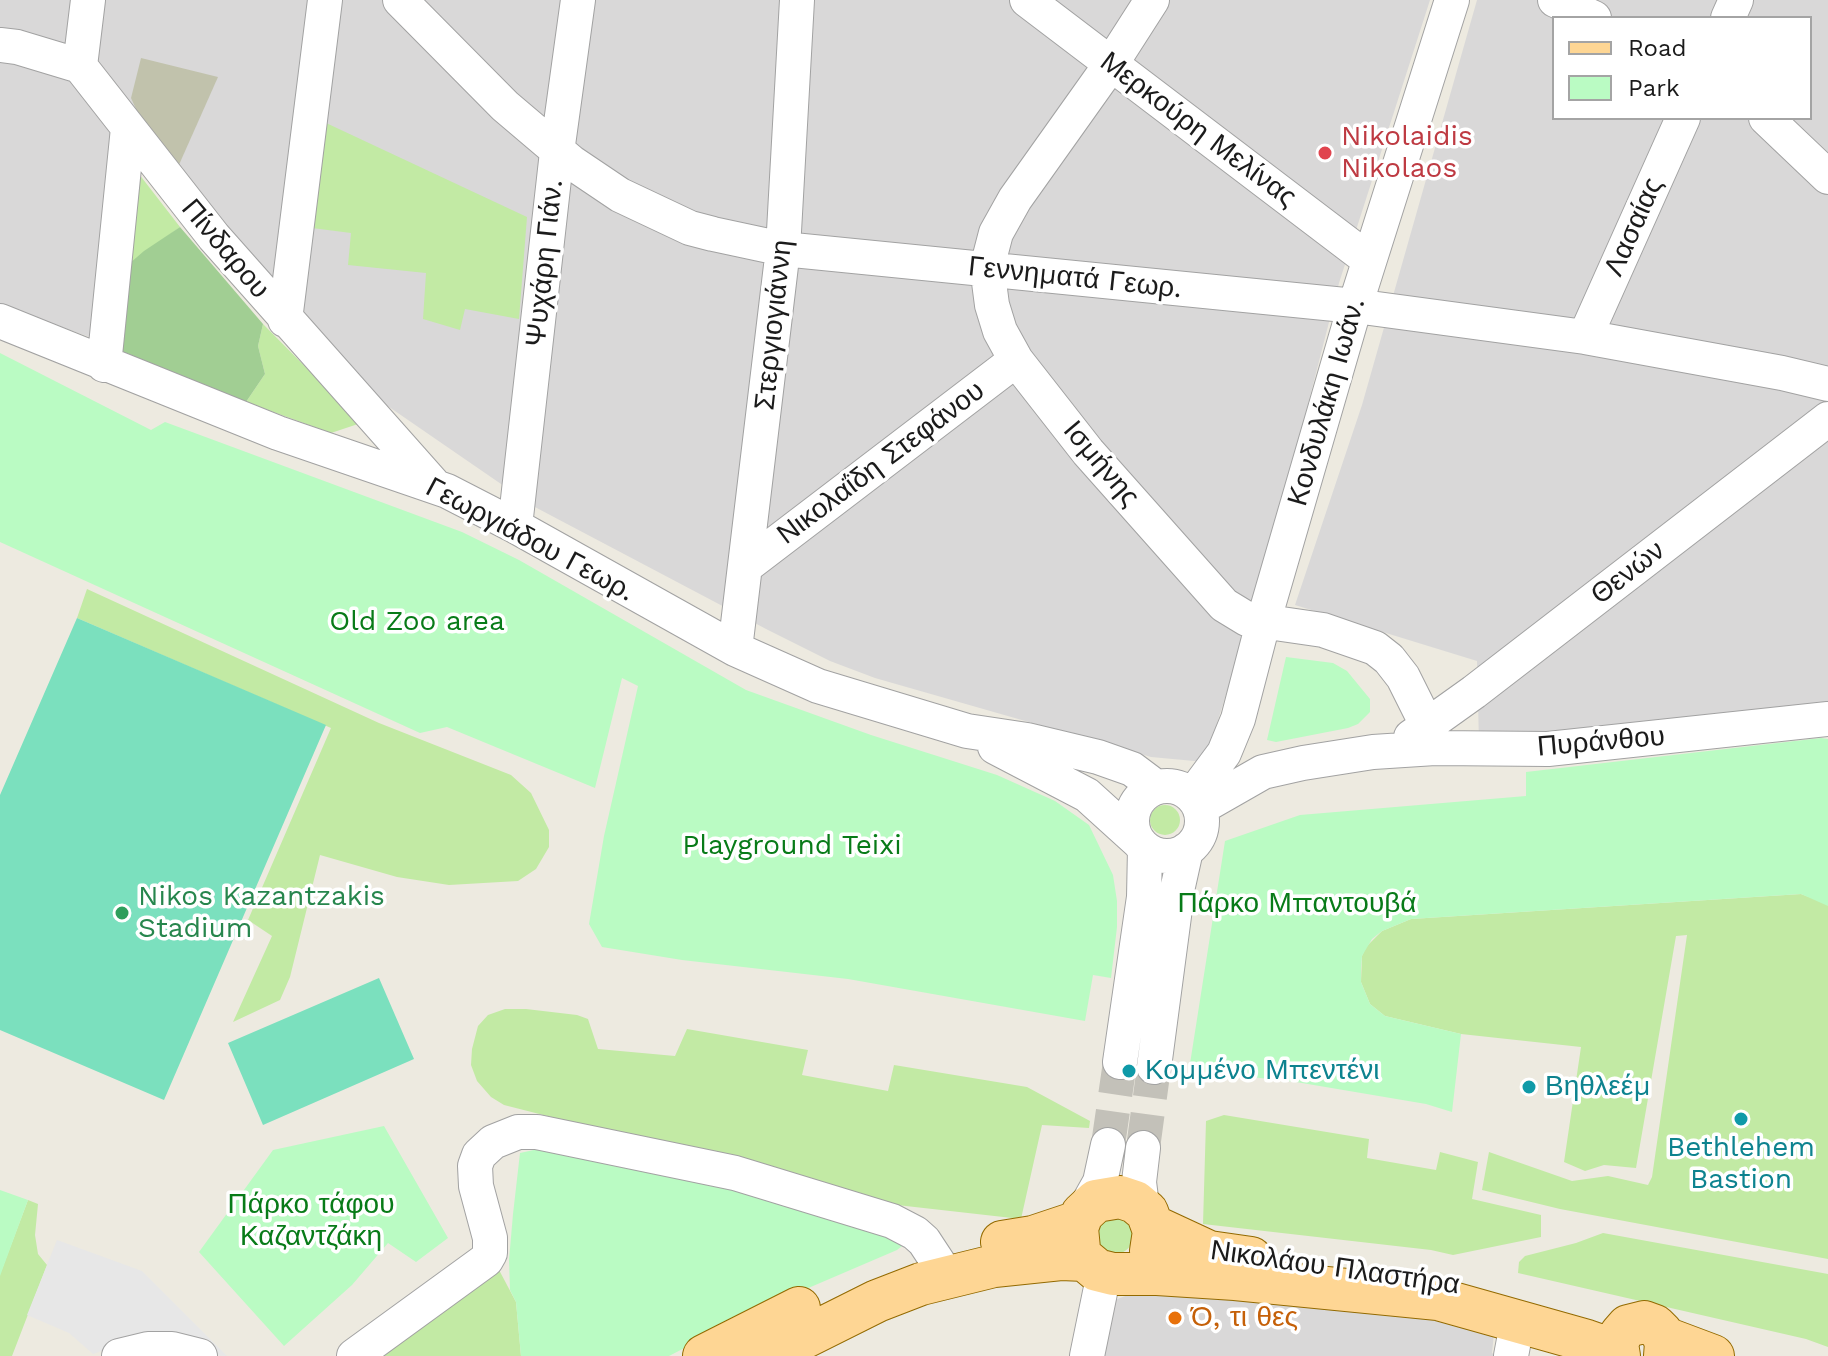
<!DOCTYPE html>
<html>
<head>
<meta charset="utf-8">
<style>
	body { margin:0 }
	#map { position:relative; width:1828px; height:1356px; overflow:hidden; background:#edeae0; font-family:"Work Sans",sans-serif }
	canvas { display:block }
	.legend { position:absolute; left:1552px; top:16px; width:260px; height:104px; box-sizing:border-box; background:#fff; border:2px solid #a4a4a4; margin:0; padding:10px 14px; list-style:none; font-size:24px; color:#1b1b1b }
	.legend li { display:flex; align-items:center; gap:16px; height:40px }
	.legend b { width:40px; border:2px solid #a4a4a4 }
</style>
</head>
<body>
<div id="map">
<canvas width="1828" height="1356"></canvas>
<ul class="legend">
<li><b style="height:10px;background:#fed694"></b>Road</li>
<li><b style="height:22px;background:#bafbc3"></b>Park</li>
</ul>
</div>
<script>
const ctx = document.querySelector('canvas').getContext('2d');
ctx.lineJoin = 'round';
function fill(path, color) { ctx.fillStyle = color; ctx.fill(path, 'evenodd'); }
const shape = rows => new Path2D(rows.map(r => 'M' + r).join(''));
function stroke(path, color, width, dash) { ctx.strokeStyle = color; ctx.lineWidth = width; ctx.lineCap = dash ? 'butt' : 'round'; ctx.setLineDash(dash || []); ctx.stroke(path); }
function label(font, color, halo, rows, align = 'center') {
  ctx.font = font + ' "Work Sans",sans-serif'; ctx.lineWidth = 7; ctx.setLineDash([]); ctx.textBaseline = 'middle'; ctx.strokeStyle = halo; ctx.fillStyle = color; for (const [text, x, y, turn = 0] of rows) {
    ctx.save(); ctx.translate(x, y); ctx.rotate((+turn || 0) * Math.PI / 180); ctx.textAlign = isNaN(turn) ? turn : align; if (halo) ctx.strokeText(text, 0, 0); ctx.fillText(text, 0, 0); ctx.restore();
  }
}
fill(shape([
	[0,0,1430,0,1339,283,1270,553,1205,762,1151,757,875,678,830,661,768,630,533,506,363,389,121,147,98,340,0,305],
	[1477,0,1828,0,1828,709,1479,743,1477,661,1295,605,1362,405],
	[1554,18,1810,18,1810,118,1554,118],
	[1152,1286,1306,1291,1494,1333,1492,1353,1496,1356,1102,1356,1112,1301]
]), '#d9d8d8');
fill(shape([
	[141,58,218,77,178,167,140,118,131,98]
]), '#c1c2ac');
fill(shape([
	[324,122,527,217,519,319,465,309,460,330,423,319,426,273,348,265,351,233,312,228],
	[132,165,180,227,122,270],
	[263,324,361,423,331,433,246,402,265,374,258,346],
	[87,589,379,723,511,775,531,793,549,830,549,847,536,869,518,881,449,885,397,877,320,855,290,977,280,1000,233,1022,272,936,248,920,331,728,77,618],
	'1150 820a15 15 0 1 1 30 0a15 15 0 1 1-30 0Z',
	[1801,894,1828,904,1828,1259,1560,1209,1482,1190,1489,1152,1572,1181,1608,1176,1648,1185,1652,1177,1687,935,1676,936,1636,1168,1604,1165,1585,1171,1564,1162,1581,1047,1461,1034,1385,1016,1370,1004,1361,982,1362,956,1366,947,1382,931,1411,919],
	[505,1009,526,1009,577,1015,588,1019,598,1049,675,1056,687,1029,808,1050,802,1075,888,1091,894,1065,1027,1087,1090,1121,1089,1128,1042,1125,1021,1219,897,1205,504,1105,491,1097,477,1081,471,1065,472,1049,478,1026,488,1015],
	[1224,1115,1369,1139,1367,1158,1436,1170,1440,1152,1478,1162,1472,1199,1541,1215,1541,1237,1453,1255,1431,1250,1203,1224,1206,1121],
	[28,1200,38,1204,35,1235,38,1254,47,1265,12,1356,0,1356,0,1274],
	'1097 1236a18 18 0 1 1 36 0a18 18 0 1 1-36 0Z',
	[1603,1233,1828,1274,1828,1347,1806,1339,1518,1273,1519,1262,1525,1256,1576,1243],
	[498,1268,516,1302,521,1356,379,1356]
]), '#c2eaa4');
fill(shape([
	[180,227,263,324,258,346,265,374,246,402,119,353,122,270,144,251]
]), '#a1ce93');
fill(shape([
	[0,353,151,430,165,422,462,532,519,560,746,690,871,735,997,775,1055,801,1089,825,1113,875,1117,901,1117,927,1111,978,1093,975,1085,1021,848,979,682,960,602,947,589,924,604,836,638,686,622,678,595,788,447,727,420,733,0,542],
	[1286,657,1333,663,1347,671,1370,699,1370,712,1358,724,1348,728,1276,742,1267,740],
	[1821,738,1828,739,1828,906,1801,894,1411,919,1382,931,1372,939,1362,956,1361,969,1361,982,1370,1004,1385,1016,1461,1034,1452,1112,1426,1104,1296,1082,1189,1070,1225,841,1300,815,1526,796,1526,772],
	[384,1126,448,1238,416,1262,388,1243,352,1285,284,1346,199,1252,273,1150],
	[543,1148,702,1176,907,1242,897,1250,764,1307,669,1356,521,1356,516,1302,510,1290,509,1260,513,1214,520,1153],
	[0,1190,28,1200,0,1276]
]), '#bafbc3');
fill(shape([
	[77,618,326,725,164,1100,0,1030,0,795],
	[379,978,414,1059,263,1125,228,1043]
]), '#7be0be');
fill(shape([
	[57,1240,142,1271,227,1356,104,1350,93,1354,69,1333,27,1315]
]), '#e7e7e7');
stroke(shape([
	[1108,1145,1120,1062],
	[1143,1148,1154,1067]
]), '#c3c1b9', 34, [34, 17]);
const minor = shape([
	[400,0,505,106,571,162,620,195,690,228,713,234,783,249,1355,306,1585,337,1782,373,1828,384],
	[1027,0,1369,260],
	[1152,0,1111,64,1015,199,996,233,990,256,989,282,992,305,1000,331,1016,360,1088,452,1224,605,1247,619,1323,630,1375,648,1389,659,1403,677,1428,727],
	[1555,0,1594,18],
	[1728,18,1736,0],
	[0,45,17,47,80,66,214,237,434,485],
	[80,66,88,0],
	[1766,118,1828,177],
	[285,320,325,0],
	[0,321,278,433,447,491,515,526,735,649,818,686,967,731,1027,740,1098,757,1132,769,1156,787],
	[1585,337,1683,118],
	[104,365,128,128],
	[515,526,557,152,578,0],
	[746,566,1016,360],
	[735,649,783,249,797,0],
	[1411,737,1474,692,1828,419],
	[995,747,1087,795,1140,843],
	'1132 821a35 35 0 1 1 70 0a35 35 0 1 1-70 0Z',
	[1192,796,1224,753,1238,719,1263,623,1355,306,1452,0],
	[1200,808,1263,772,1303,763,1373,752,1435,748,1548,749,1828,719],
	[1120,1062,1144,897,1145,848],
	[1154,1067,1178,886,1186,850],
	[1142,1206,1139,1182,1143,1148],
	[1082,1214,1100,1182,1108,1145],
	[119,1356,148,1349,172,1349,200,1356],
	[354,1356,486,1260,490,1253,490,1238,476,1186,475,1166,479,1155,493,1142,518,1132,537,1132,735,1173,892,1221,915,1233,924,1241,947,1276],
	[1087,1356,1104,1273],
	[1511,1356,1514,1340,1527,1323]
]);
const major = shape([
	[1153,1226,1209,1252,1251,1258],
	[1002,1242,1033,1237,1078,1222],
	[1079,1249,1077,1228,1082,1214,1096,1201,1120,1197,1135,1202,1147,1212,1154,1231,1151,1251],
	[1665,1338,1713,1356],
	[704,1356,799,1308],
	[767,1356,877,1301,921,1284,994,1266,1061,1259,1085,1260,1097,1270,1113,1274,1157,1274,1235,1279,1438,1299,1587,1341,1607,1348,1618,1355],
	[1619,1356,1617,1344,1621,1334,1628,1326,1644,1322,1655,1326,1662,1333,1666,1343,1665,1356]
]);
stroke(minor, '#a2a2a2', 36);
stroke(major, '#936a00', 44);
stroke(minor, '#fff', 34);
stroke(major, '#fed694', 42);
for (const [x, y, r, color] of [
	[1325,153,8,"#e0444e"],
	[122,913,8,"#2e9e5b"],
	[1129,1071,8,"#0f9aa8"],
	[1529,1087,8,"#0f9aa8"],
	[1741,1119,8,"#0f9aa8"],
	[1175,1318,8,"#e8710a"]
]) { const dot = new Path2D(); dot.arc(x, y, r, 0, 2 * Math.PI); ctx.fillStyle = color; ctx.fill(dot); stroke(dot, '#fff', 3); }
label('28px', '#1b1b1b', '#fff', [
	["Μερκούρη Μελίνας",1198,130,37],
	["Λασαίας",1634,227,-66],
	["Πίνδαρου",225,249,50],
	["Ψυχάρη Γιάν.",545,263,-84],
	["Γεννηματά Γεωρ.",1075,278,6],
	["Στεργιογιάννη",774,325,-84],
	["Κονδυλάκη Ιωάν.",1327,402,-74],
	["Νικολαΐδη Στεφάνου",881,463,-37],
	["Ισμήνης",1101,464,50],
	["Γεωργιάδου Γεωρ.",530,540,28],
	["Θενών",1628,573,-38],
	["Πυράνθου",1601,742,-5],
	["Νικολάου Πλαστήρα",1335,1268,8]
]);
label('28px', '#be3a42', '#fff', [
	["Nikolaidis",1341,137],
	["Nikolaos",1341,169]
], 'left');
label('28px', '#087b18', '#fff', [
	["Old Zoo area",417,622],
	["Playground Teixi",792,846],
	["Πάρκο Μπαντουβά",1297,904],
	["Πάρκο τάφου",311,1205],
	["Καζαντζάκη",311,1237]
]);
label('28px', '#27864d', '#fff', [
	["Nikos Kazantzakis",138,897],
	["Stadium",138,929]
], 'left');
label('28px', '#0d838f', '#fff', [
	["Κομμένο Μπεντένι",1145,1071],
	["Βηθλεέμ",1545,1087],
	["Bethlehem",1741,1148,"center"],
	["Bastion",1741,1180,"center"]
], 'left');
label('28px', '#c56008', '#fff', [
	["Ό, τι θες",1191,1318]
], 'left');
</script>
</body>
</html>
